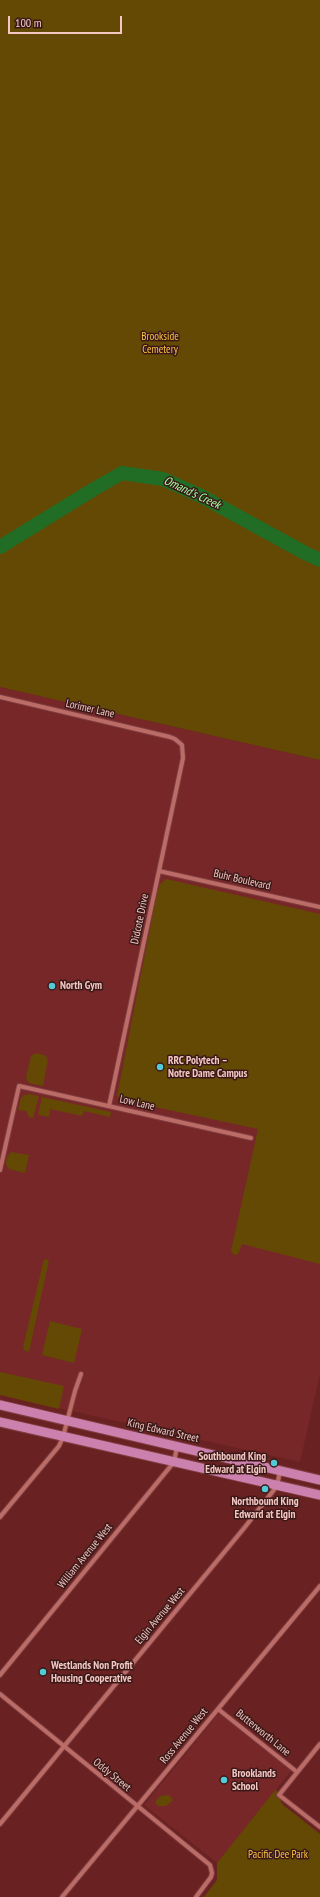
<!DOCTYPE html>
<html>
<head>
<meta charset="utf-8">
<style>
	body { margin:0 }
	#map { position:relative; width:320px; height:1897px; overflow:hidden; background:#692221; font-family:"PT Sans Narrow",sans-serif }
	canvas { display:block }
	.scale { position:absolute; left:8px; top:16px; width:114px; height:18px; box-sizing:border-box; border:2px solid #f3c6c2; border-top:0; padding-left:5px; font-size:12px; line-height:14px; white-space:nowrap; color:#f3c6c2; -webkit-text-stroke:3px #391918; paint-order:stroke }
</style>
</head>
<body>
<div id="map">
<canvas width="320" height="1897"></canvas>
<div class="scale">100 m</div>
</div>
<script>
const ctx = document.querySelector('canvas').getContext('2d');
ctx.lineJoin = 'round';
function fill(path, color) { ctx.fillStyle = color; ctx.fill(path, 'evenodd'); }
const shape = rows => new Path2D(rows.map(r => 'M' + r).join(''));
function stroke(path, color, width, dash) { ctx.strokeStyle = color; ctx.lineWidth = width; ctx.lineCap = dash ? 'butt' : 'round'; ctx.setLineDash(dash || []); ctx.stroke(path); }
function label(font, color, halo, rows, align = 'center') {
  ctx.font = font + ' "PT Sans Narrow",sans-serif'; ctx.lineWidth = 3; ctx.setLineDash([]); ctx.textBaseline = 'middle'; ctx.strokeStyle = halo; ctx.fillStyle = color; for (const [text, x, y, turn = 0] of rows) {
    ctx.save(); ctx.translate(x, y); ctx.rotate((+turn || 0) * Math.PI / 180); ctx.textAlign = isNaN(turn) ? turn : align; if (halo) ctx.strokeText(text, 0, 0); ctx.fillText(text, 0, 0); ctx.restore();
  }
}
fill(shape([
	[0,687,320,760,320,1374,300,1462,0,1395],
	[219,1713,291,1771,217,1863,144,1805]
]), '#772727');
fill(shape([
	[0,0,320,0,320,760,0,687],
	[166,879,320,914,320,1264,242,1244,238,1254,234,1255,231,1251,258,1129,122,1100,117,1096,157,893,160,884],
	[36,1053,47,1056,46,1059,48,1059,43,1086,29,1083,26,1078,31,1056],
	[29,1094,39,1096,33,1118,29,1117,26,1111,18,1110,21,1098,24,1095],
	[42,1097,111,1112,110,1117,84,1111,82,1116,50,1109,49,1117,38,1115],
	[11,1152,29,1155,25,1173,9,1169,7,1167,6,1163,7,1157],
	[44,1259,49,1260,29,1352,24,1350,23,1347],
	[50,1321,82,1329,74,1363,42,1355],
	[0,1372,64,1386,59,1409,0,1395],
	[276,1789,282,1804,320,1834,320,1897,204,1897,217,1880,217,1863],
	[169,1795,173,1800,166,1806,158,1806,155,1802,160,1796]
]), '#644904');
stroke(shape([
	[0,547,94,489,122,473,163,479,201,496,305,553,320,560]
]), '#216d25', 14);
const street = shape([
	[0,697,170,737,175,739,182,745,183,758,109,1106],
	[159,871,320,907],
	[0,1170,19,1086,251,1138],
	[0,1517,59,1446,63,1437,75,1391,81,1374],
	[0,1675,174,1462,177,1447],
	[0,1694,210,1865,212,1873,211,1877,196,1897],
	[218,1709,297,1772],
	[320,1744,279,1795,320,1827],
	[0,1824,245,1527,277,1486,280,1471],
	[62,1897,320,1586]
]);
const primary = shape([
	[0,1405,320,1480],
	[0,1422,320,1495]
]);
stroke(street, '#7d3d40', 6);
stroke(primary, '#7d3d40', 11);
stroke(street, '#bc6c67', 4);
stroke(primary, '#cc80ad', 9);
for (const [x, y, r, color] of [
	[52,986,4,"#52cbd7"],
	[160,1067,4,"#52cbd7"],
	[274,1463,4,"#52cbd7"],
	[265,1489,4,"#52cbd7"],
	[43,1672,4,"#52cbd7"],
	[224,1780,4,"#52cbd7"]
]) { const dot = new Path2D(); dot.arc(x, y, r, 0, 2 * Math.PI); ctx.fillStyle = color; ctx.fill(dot); stroke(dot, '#391918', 1.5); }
label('11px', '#fac240', '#391918', [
	["Brookside",160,337],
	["Cemetery",160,350],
	["Pacific Dee Park",278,1855]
]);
label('11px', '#f3c6c2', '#391918', [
	["Lorimer Lane",90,709,13],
	["Buhr Boulevard",242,880,13],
	["Didcote Drive",140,919,-78],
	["Low Lane",137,1103,13],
	["King Edward Street",163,1431,13],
	["William Avenue West",85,1556,-51],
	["Elgin Avenue West",160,1616,-50],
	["Butterworth Lane",263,1733,39],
	["Ross Avenue West",184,1736,-51],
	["Oddy Street",112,1775,39]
]);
label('bold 11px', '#f3c6c2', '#391918', [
	["North Gym",60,986],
	["RRC Polytech –",168,1061],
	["Notre Dame Campus",168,1074],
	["Southbound King",266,1457,"right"],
	["Edward at Elgin",266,1470,"right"],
	["Northbound King",265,1502,"center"],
	["Edward at Elgin",265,1515,"center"],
	["Westlands Non Profit",51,1666],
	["Housing Cooperative",51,1679],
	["Brooklands",232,1774],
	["School",232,1787]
], 'left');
label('italic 12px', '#a3ffa2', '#391918', [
	["Omand's Creek",192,493,25]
]);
</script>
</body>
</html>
